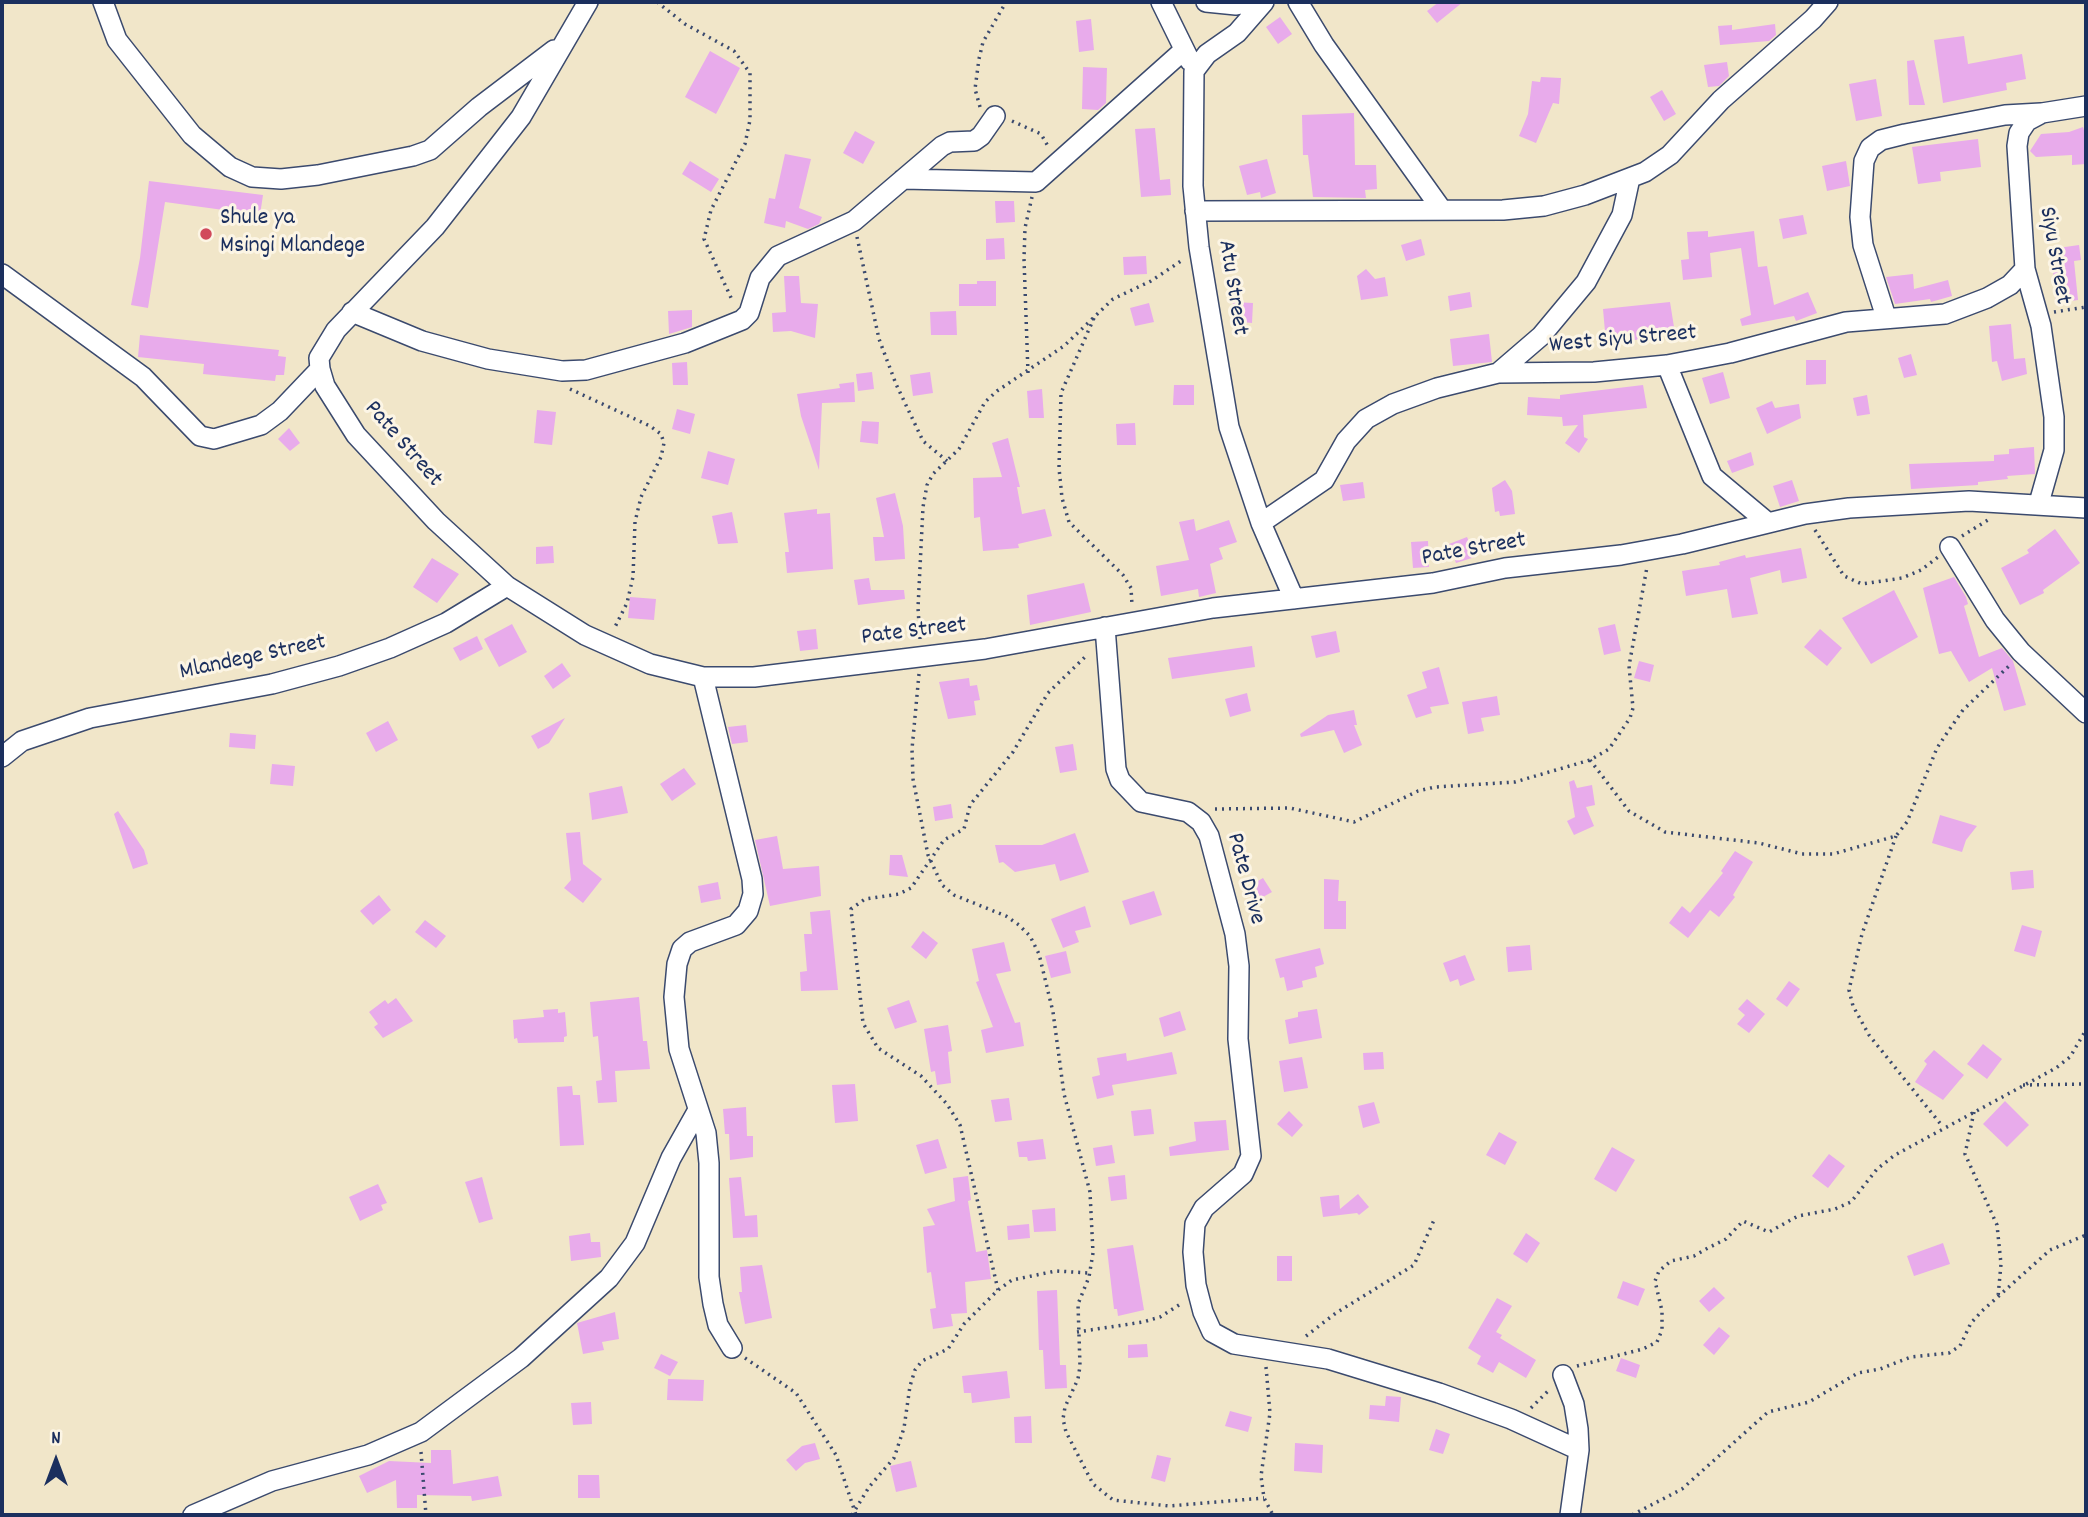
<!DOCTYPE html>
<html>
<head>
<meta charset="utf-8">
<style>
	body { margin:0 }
	#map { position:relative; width:2088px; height:1517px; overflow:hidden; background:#f1e6c9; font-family:Dekko,sans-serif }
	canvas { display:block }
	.frame { position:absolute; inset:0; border:4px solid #1b2f5e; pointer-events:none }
	.north { position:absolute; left:21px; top:1426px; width:70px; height:70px; -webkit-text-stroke:5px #fcf5e5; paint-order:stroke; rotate:0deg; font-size:19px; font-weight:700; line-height:28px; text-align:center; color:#1b2f5e }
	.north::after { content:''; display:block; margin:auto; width:24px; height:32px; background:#1b2f5e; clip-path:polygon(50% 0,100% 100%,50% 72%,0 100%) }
</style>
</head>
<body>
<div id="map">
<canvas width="2088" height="1517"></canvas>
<div class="frame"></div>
<div class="north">N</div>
</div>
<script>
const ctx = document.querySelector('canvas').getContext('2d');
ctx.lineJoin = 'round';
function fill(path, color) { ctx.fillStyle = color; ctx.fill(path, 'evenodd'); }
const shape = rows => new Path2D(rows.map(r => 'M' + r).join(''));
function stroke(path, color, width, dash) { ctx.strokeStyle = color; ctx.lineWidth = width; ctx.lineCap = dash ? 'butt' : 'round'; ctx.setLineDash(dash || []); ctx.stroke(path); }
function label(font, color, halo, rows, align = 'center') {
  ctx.font = font + ' Dekko,sans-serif'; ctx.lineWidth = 6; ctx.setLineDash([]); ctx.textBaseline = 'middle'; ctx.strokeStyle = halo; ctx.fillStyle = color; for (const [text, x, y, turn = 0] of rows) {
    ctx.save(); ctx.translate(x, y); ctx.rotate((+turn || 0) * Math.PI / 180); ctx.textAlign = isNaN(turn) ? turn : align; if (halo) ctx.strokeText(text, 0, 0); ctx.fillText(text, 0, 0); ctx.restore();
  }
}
fill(shape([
	[1439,2,1463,2,1437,23,1427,11],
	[1280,17,1292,34,1278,44,1266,27],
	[1091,19,1094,50,1079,52,1076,21],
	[1775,24,1776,35,1769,41,1720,45,1718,26,1732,25,1732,30],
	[1964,36,1968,64,2022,54,2026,79,2006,83,2007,90,1943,103,1934,40],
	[710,51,740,68,716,114,685,97],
	[1914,60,1925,105,1909,105,1907,61],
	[1727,62,1729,76,1719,86,1708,87,1704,65],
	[1083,67,1107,68,1106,103,1098,110,1082,109],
	[1541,77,1561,78,1559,104,1553,103,1536,143,1519,136,1528,114,1532,81,1540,82],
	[1876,79,1882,116,1856,121,1849,84],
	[1662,90,1676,114,1664,121,1650,97],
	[1354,113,1355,165,1376,165,1377,189,1365,190,1366,198,1313,197,1308,155,1303,155,1302,115],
	[2083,127,2086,137,2086,164,2072,165,2072,155,2036,157,2030,151,2041,134,2069,132],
	[1155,128,1160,180,1170,179,1171,195,1141,197,1135,129],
	[855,131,875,142,863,164,843,153],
	[1978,139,1981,167,1940,172,1941,181,1918,184,1912,147],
	[785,154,811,159,799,208,822,217,819,224,808,229,786,221,785,228,764,223,769,198,775,199],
	[1267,159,1276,193,1261,198,1260,192,1247,195,1239,166],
	[690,161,719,179,711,192,682,174],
	[1846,161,1850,186,1827,191,1822,166],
	[149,181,263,195,260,215,165,202,148,308,131,305,140,258],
	[995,201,1014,201,1015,222,996,223],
	[1803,215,1807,234,1783,239,1779,219],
	[1708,231,1708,237,1754,231,1758,267,1767,266,1774,305,1808,292,1817,313,1796,321,1794,316,1742,326,1740,319,1751,315,1741,248,1710,253,1712,277,1683,280,1681,260,1689,259,1687,232],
	[1004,238,1005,259,986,260,986,239],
	[1421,239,1425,255,1406,261,1401,245],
	[2079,245,2081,260,2074,261,2078,300,2056,303,2051,249],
	[1146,256,1147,274,1124,275,1123,257],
	[1366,269,1375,279,1385,277,1388,296,1361,300,1357,276],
	[1913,274,1914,289,1948,280,1952,296,1931,302,1930,299,1895,304,1886,277],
	[784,276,799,276,801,303,818,304,815,338,791,331,773,332,772,313,786,312],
	[977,281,996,281,996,306,959,306,959,284,977,284],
	[1470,292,1472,307,1450,311,1448,296],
	[1233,302,1253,303,1252,323,1232,321],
	[1670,302,1674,327,1652,331,1654,338,1606,343,1603,309],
	[1149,303,1154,322,1135,326,1130,308],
	[692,310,692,327,669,334,668,311],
	[956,311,957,335,931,335,930,312],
	[2011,324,2014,359,2025,358,2027,374,2002,381,1997,361,1992,362,1989,326],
	[1489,334,1492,362,1453,366,1450,339],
	[140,335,279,350,278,356,286,357,284,375,276,375,275,381,203,374,204,364,138,357],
	[1911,354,1917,375,1904,378,1898,358],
	[1806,360,1826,360,1826,384,1806,385],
	[687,362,688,385,673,385,672,363],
	[872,372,874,389,858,391,856,374],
	[930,372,933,393,913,396,910,375],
	[1723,372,1730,398,1710,404,1702,378],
	[854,382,855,402,822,403,819,470,801,416,797,394,840,388,839,384],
	[1174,385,1194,385,1194,405,1173,405],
	[1643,385,1647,408,1583,415,1584,437,1588,439,1579,453,1565,443,1578,425,1563,426,1562,417,1527,415,1528,397,1560,399,1560,395],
	[1042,389,1044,418,1029,418,1027,391],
	[1867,395,1870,414,1857,416,1853,398],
	[1772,401,1775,408,1799,404,1801,418,1767,434,1756,408],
	[677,409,695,414,690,434,672,429],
	[537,410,556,412,552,445,534,443],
	[862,421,879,422,878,444,860,442],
	[1135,423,1136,445,1117,445,1116,424],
	[289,428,300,443,290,451,278,439],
	[1008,438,1020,487,1017,487,1022,514,1045,509,1052,536,1018,544,1019,548,983,551,980,517,974,518,973,478,1002,477,992,443],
	[2034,447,2035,474,2007,476,2008,479,1978,482,1978,485,1911,489,1909,464,1994,461,1994,455,2009,454,2009,449],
	[708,451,735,459,728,485,701,478],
	[1751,452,1754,465,1732,473,1727,461],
	[1505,480,1512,491,1515,514,1500,516,1499,511,1495,512,1492,488],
	[1792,480,1799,501,1780,507,1773,486],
	[1363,482,1365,498,1343,501,1340,485],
	[895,493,903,526,905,559,875,561,873,537,884,537,876,498],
	[817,509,817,514,830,513,833,569,787,573,785,552,789,552,784,513],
	[732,512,738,543,718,544,712,516],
	[1194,519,1196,531,1229,520,1237,542,1219,548,1223,559,1210,564,1216,593,1199,597,1198,589,1161,596,1156,566,1189,560,1179,522],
	[2055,529,2080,563,2043,590,2044,593,2020,605,2001,568,2029,553,2027,550],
	[1467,537,1475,557,1456,563,1449,544],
	[1428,541,1429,567,1413,568,1411,542],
	[553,546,554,563,536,564,536,547],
	[1801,548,1807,578,1782,583,1780,570,1750,578,1758,614,1732,618,1727,589,1686,596,1682,571,1720,565,1719,562,1745,555,1746,558],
	[432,558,459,574,437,603,413,587],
	[1954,577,1966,597,1968,604,1964,606,1979,657,2002,648,2013,661,2026,705,2004,711,1992,668,1969,682,1951,651,1939,654,1923,588],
	[869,578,871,590,904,590,905,599,858,605,854,580],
	[1084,583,1091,612,1030,625,1027,595],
	[1894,590,1918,637,1871,664,1842,618],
	[630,597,656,599,654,620,628,618],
	[512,624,527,652,499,667,484,639],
	[1615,624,1621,651,1604,655,1598,628],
	[816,629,818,649,800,651,797,631],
	[1820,629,1842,648,1827,666,1804,647],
	[1336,631,1340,652,1316,658,1311,636],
	[477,636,483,649,460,661,453,648],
	[1252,646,1255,667,1172,679,1168,658],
	[1639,661,1654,665,1650,682,1634,678],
	[562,663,571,676,553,689,544,676],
	[1439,667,1449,704,1430,707,1432,713,1416,718,1407,695,1427,688,1422,672],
	[969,678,970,686,977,685,980,700,974,701,976,715,948,719,939,682],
	[1247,693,1251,711,1230,717,1225,699],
	[1497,696,1500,715,1481,718,1484,731,1468,734,1462,702],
	[1354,710,1357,725,1354,725,1362,745,1344,753,1334,730,1301,737,1300,734,1328,715],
	[565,718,549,743,538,749,531,736],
	[388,721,398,740,376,752,366,733],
	[746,725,748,742,732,744,728,727],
	[230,733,256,735,255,749,229,747],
	[1073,744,1077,770,1060,773,1055,747],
	[272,764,295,766,293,786,270,784],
	[684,768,696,784,672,801,660,784],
	[1574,780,1577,788,1592,785,1595,805,1586,807,1594,826,1574,835,1567,821,1575,817,1569,782],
	[622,786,628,813,592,820,589,793],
	[951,804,953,818,935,821,933,807],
	[118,811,144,850,148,864,133,869,114,814],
	[1940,815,1977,826,1966,840,1962,852,1932,843],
	[580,832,583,864,602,879,583,903,564,888,571,880,566,833],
	[1075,833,1089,872,1060,881,1055,864,1015,872,1003,862,999,863,995,845,1042,845],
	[777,836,783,869,819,866,821,896,770,906,755,840],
	[1735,851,1753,862,1733,895,1735,897,1719,917,1710,910,1688,938,1669,923,1682,906,1690,913,1723,873,1721,871],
	[890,855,902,855,908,877,889,875],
	[2033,870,2034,888,2012,890,2010,872],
	[1263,878,1272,892,1254,902,1246,888],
	[1324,879,1339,880,1338,901,1346,901,1346,929,1324,929],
	[718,882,721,899,701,903,698,886],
	[1154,891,1162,915,1130,925,1122,901],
	[379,895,391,910,373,925,360,911],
	[1085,906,1091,927,1075,931,1079,942,1063,948,1051,919],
	[830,910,838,990,801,991,800,972,807,971,804,934,812,934,810,912],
	[425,920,446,936,436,948,415,932],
	[2022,925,2042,931,2035,957,2014,951],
	[923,931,938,943,926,959,911,947],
	[1004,942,1011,971,996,974,1015,1023,1020,1022,1024,1046,986,1053,981,1030,993,1027,976,982,979,981,972,949],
	[1530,945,1532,970,1508,972,1506,947],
	[1320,948,1324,964,1315,967,1317,977,1302,981,1303,987,1287,991,1284,977,1280,978,1275,959],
	[1066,951,1071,973,1051,978,1045,956],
	[1465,955,1475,980,1460,986,1458,979,1450,982,1443,963],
	[1789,981,1800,989,1787,1007,1776,999],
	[639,997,643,1041,647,1041,650,1069,615,1071,617,1102,598,1103,596,1081,602,1080,598,1036,593,1037,590,1002],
	[396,998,413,1021,383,1038,374,1027,378,1024,369,1012,385,1000,388,1004],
	[1747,999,1765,1014,1749,1033,1737,1024,1745,1015,1738,1009],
	[909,1000,917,1022,895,1029,887,1008],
	[558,1009,558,1013,565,1012,567,1036,564,1037,564,1042,518,1043,517,1038,514,1039,513,1020,544,1017,543,1010],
	[1317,1009,1322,1038,1289,1044,1285,1020,1298,1017,1298,1012],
	[1180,1011,1186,1030,1164,1037,1159,1018],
	[948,1025,952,1051,948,1052,951,1083,937,1085,935,1071,931,1072,924,1029],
	[1983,1044,2002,1059,1987,1079,1967,1064],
	[1934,1050,1964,1075,1943,1100,1915,1082,1927,1064,1924,1061],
	[1172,1052,1177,1074,1112,1085,1114,1095,1097,1099,1092,1077,1100,1075,1097,1058,1126,1053,1127,1061],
	[1383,1052,1384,1069,1364,1070,1363,1053],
	[1302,1057,1308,1088,1284,1092,1279,1061],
	[855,1084,858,1121,835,1123,832,1085],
	[572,1086,573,1095,580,1095,584,1145,560,1146,557,1087],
	[1009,1098,1012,1120,995,1122,991,1100],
	[2005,1101,2029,1125,2007,1147,1983,1124],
	[1374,1102,1380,1123,1363,1128,1358,1106],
	[746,1107,747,1136,753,1136,753,1157,730,1160,729,1134,725,1134,723,1109],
	[1151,1109,1154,1134,1134,1136,1131,1111],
	[1289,1111,1303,1125,1292,1137,1277,1124],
	[1226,1120,1229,1150,1170,1156,1169,1147,1196,1141,1194,1122],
	[1499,1132,1517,1142,1505,1165,1486,1155],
	[938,1139,947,1168,925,1174,916,1145],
	[1043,1139,1046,1159,1028,1161,1027,1157,1019,1157,1017,1142],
	[1112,1145,1115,1163,1096,1166,1093,1148],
	[1612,1147,1635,1160,1616,1192,1594,1179],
	[1829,1154,1845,1166,1828,1188,1812,1176],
	[1125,1175,1127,1199,1111,1201,1108,1177],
	[968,1176,971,1200,968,1201,976,1252,987,1250,991,1279,965,1282,967,1313,951,1314,953,1326,933,1329,930,1309,936,1308,931,1272,927,1273,923,1227,935,1225,927,1209,955,1201,953,1178],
	[482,1177,493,1219,479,1223,465,1182],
	[741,1177,745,1216,757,1215,758,1237,733,1238,729,1178],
	[378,1184,387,1203,381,1205,383,1210,360,1221,349,1197],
	[1358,1194,1369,1207,1359,1215,1357,1213,1323,1217,1320,1197,1339,1195,1340,1209],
	[1055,1208,1056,1231,1034,1232,1032,1210],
	[1029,1224,1030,1238,1008,1240,1007,1226],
	[590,1233,591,1242,600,1242,601,1257,571,1261,569,1236],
	[1526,1233,1540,1243,1527,1263,1513,1254],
	[1943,1243,1950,1264,1914,1276,1907,1256],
	[1133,1245,1144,1310,1118,1316,1117,1309,1114,1309,1107,1249],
	[1277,1256,1292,1256,1292,1281,1277,1281],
	[762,1265,772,1318,745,1324,739,1292,742,1292,740,1267],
	[1623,1281,1645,1289,1638,1306,1617,1298],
	[1714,1287,1725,1298,1709,1312,1699,1301],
	[1057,1290,1060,1365,1066,1365,1067,1388,1045,1389,1043,1350,1039,1350,1037,1291],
	[1497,1298,1512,1306,1496,1332,1502,1335,1500,1338,1536,1360,1526,1378,1499,1362,1493,1373,1477,1364,1481,1356,1468,1348],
	[615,1312,619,1339,602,1342,604,1350,583,1354,577,1323],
	[1719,1327,1730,1336,1714,1355,1703,1345],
	[1147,1344,1148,1357,1128,1358,1128,1345],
	[661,1354,678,1362,670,1376,654,1368],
	[1621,1358,1640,1365,1636,1378,1616,1371],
	[1007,1371,1010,1398,972,1403,971,1393,964,1393,962,1376],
	[668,1379,704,1380,703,1401,667,1400],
	[1386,1396,1401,1397,1399,1422,1369,1419,1370,1405,1385,1406],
	[591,1402,592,1424,573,1425,571,1403],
	[1230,1411,1252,1417,1248,1432,1225,1426],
	[1031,1416,1032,1443,1015,1443,1014,1417],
	[1436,1429,1450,1434,1443,1454,1429,1450],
	[815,1443,820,1459,805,1463,796,1471,786,1460,802,1446],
	[1295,1443,1323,1445,1322,1473,1294,1471],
	[431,1450,451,1450,453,1484,498,1476,502,1496,472,1501,471,1496,417,1495,417,1508,397,1508,396,1480,367,1493,359,1476,389,1461,431,1463],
	[1157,1455,1171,1458,1165,1482,1151,1478],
	[911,1461,917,1487,896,1492,890,1466],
	[578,1475,599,1475,600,1498,578,1498]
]), '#e8abeb');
const minor = shape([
	[103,2,117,40,192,135,230,167,252,177,281,179,318,175,413,156,430,150,479,107,554,50],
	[588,2,521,117,435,227,336,330,319,358,320,369,325,386,356,435,436,521,507,586,585,635,650,664,703,677,754,677,985,649,1213,608,1433,583,1505,568,1621,555,1682,544,1805,514,1849,508,1969,501,2086,508],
	[1161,2,1190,61],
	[1206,2,1236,5,1250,2],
	[1264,2,1237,33,1207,54,1194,71,1193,186,1199,247,1229,427,1261,523,1294,599],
	[1298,2,1324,45,1442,210],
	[903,179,1036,182,1184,50],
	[1195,211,1503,210,1544,206,1585,195,1645,172,1670,155,1721,100,1813,19,1828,2],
	[2,274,143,377,200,436,214,439,261,425,280,411,320,369],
	[352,312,422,341,488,359,562,371,586,370,685,343,742,320,749,313,760,278,778,256,854,221,942,146,950,142,974,141,981,136,995,116],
	[1886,317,1863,245,1860,217,1864,161,1870,148,1881,140,1905,134,2005,115,2041,113],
	[1667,365,1712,476,1767,522],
	[1498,373,1541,336,1586,282,1622,215,1630,178],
	[2039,503,2054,450,2054,417,2041,326,2025,269,2017,146,2019,133,2027,121,2042,113,2086,106],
	[1261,523,1324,480,1346,441,1366,419,1393,404,1437,388,1498,373,1594,372,1667,365,1730,353,1846,322,1945,314,1987,298,2010,285,2025,269],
	[1950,547,1995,620,2021,652,2086,713],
	[1105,627,1116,769,1120,780,1141,802,1188,812,1201,822,1209,836,1235,934,1239,966,1238,1039,1251,1156,1243,1174,1204,1208,1195,1224,1193,1252,1196,1285,1203,1312,1212,1332,1234,1344,1328,1359,1439,1393,1511,1419,1579,1450],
	[703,677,752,879,753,894,748,911,736,925,690,942,682,949,677,964,674,997,679,1049,706,1133,709,1163,709,1277,713,1304,718,1325,732,1348],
	[2,757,22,741,90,718,272,684,339,666,390,648,446,623,507,586],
	[1563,1375,1574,1404,1578,1429,1579,1450,1570,1515],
	[193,1515,272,1481,368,1455,421,1432,521,1358,609,1278,635,1243,671,1158,698,1110]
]);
stroke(minor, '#3b4a6e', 22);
stroke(shape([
	[657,2,685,24,734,51,750,73,750,120,745,144,711,210,704,239,733,302],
	[980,107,975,89,979,59,983,42,1006,2],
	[1012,121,1041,134,1049,148],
	[857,237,879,339,896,384,923,441,947,461],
	[2054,312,2086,307],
	[1094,318,1061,393,1059,468,1062,498,1069,522,1123,575,1131,588,1132,605],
	[1028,373,1024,259,1025,228,1032,197],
	[570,389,650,426,661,434,664,443,661,457,641,497,635,522,633,577,627,603,614,629],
	[1815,530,1844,576,1862,584,1902,578,1921,570,1938,557],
	[1962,536,1988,520],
	[920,639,918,608,923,507,927,485,933,474,959,449,985,402,997,391,1064,346,1113,299,1151,281,1184,259],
	[919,674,912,749,913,779,928,855,942,885,954,895,1006,916,1019,925,1030,936,1039,954,1053,1012,1064,1094,1090,1192,1093,1253,1089,1277,1078,1304,1080,1366,1078,1379,1065,1407,1063,1419,1066,1432,1093,1484,1113,1500,1169,1506,1264,1498],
	[1590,760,1629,811,1665,832,1759,843,1802,854,1833,854,1896,836,1907,822,1937,748,1947,733,1963,710,2010,665],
	[1215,809,1290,808,1354,822,1418,791,1435,787,1515,782,1590,760,1609,749,1630,718,1633,708,1629,666,1647,567],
	[1896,836,1862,934,1849,990,1853,1006,1869,1035,1943,1127],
	[2023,1085,2086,1084],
	[1974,1112,1965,1154,1997,1225,2001,1264,1998,1297],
	[998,1290,960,1125,947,1104,921,1076,878,1048,863,1023,851,909,865,899,899,894,911,888,944,840,964,829,970,805,1013,752,1048,693,1088,654],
	[1077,1332,1143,1322,1160,1317,1182,1303],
	[1306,1336,1336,1313,1414,1265,1434,1220],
	[745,1358,796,1393,836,1455,856,1515],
	[1577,1366,1643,1349,1657,1342,1662,1330,1662,1311,1655,1281,1659,1271,1671,1261,1694,1256,1708,1248,1726,1239,1743,1221,1769,1232,1798,1216,1835,1209,1851,1202,1877,1169,1895,1155,2056,1068,2070,1057,2086,1030],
	[1266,1367,1270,1413,1261,1476,1264,1498,1273,1515],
	[1531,1408,1550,1389],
	[421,1452,426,1515],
	[852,1515,869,1487,894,1458,904,1428,910,1386,915,1370,922,1361,948,1349,964,1324,998,1290,1012,1280,1056,1271,1089,1273],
	[1632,1515,1682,1489,1768,1412,1809,1402,1858,1373,1880,1369,1911,1357,1949,1353,1960,1346,1971,1323,1982,1311,2050,1250,2086,1235]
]), '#3b4a6e', 3.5, [2, 5]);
stroke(minor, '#fff', 19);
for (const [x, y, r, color] of [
	[206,234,7,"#d1495b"]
]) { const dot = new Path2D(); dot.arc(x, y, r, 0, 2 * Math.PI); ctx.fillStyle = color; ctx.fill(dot); stroke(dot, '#fcf5e5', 2.5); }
label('24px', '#1b2f5e', '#fcf5e5', [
	["Shule ya",220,220],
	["Msingi Mlandege",220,248]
], 'left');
label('24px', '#1b2f5e', '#fcf5e5', [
	["Siyu Street",2053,256,80],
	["Atu Street",1231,288,81],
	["West Siyu Street",1623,341,-5],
	["Pate Street",402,445,49],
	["Pate Street",1474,551,-10],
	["Pate Street",914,633,-7],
	["Mlandege Street",253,659,-12],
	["Pate Drive",1244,879,75]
]);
</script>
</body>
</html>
